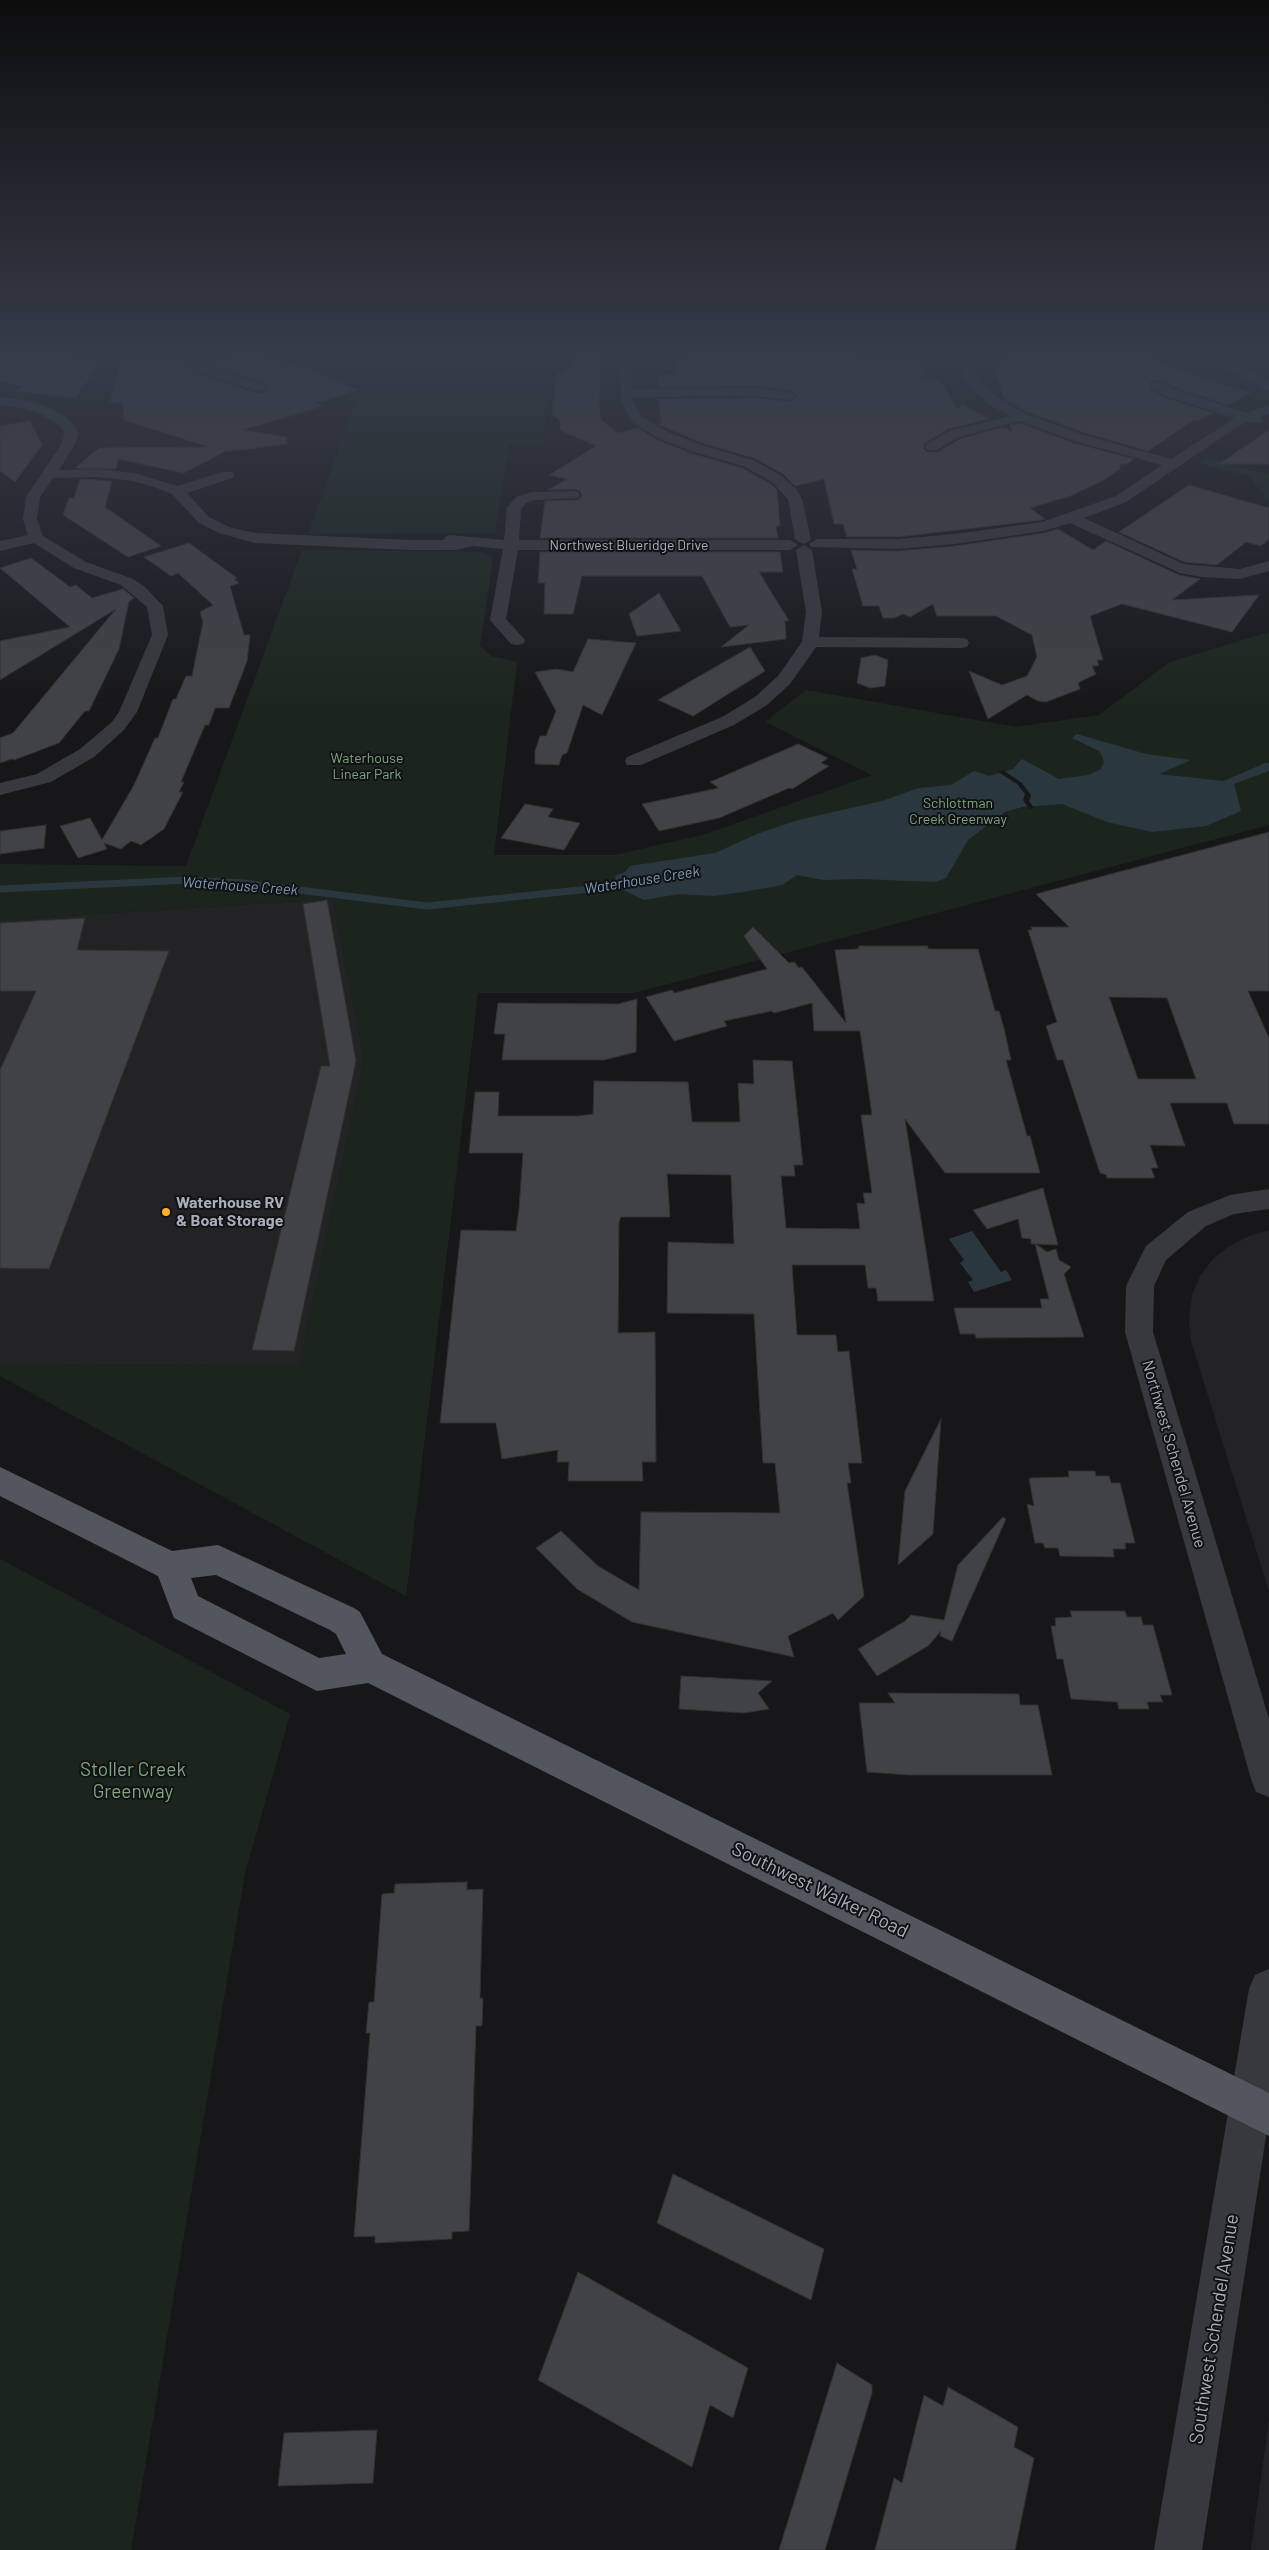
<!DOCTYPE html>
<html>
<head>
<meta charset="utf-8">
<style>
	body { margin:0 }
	canvas { display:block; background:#171719 }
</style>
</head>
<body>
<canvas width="1269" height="2550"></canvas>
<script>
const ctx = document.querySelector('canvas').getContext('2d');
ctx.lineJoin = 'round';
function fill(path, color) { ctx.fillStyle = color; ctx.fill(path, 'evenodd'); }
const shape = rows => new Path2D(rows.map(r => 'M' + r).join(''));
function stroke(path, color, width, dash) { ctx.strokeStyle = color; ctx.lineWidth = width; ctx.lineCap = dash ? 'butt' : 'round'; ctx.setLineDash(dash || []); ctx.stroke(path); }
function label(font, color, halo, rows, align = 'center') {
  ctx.font = font + ' Barlow,sans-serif'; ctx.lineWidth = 4; ctx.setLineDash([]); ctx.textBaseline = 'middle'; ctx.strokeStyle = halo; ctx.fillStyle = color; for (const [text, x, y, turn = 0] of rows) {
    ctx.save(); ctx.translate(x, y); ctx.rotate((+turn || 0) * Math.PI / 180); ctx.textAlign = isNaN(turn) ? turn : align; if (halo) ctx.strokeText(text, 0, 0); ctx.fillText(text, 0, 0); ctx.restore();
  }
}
fill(shape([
	[333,899,364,1060,299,1366,0,1365,0,920],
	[1269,1230,1269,1591,1191,1341,1189,1320,1192,1295,1200,1276,1213,1259,1228,1247,1249,1236],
	[1269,2420,1269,2550,1251,2550]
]), '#232326');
fill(shape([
	[374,352,553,352,543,442,509,443,495,533,308,534],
	[1206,458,1269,475,1269,501,1261,499,1265,496,1249,476,1199,463],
	[302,550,480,552,490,556,493,559,480,646,491,656,517,662,494,855,615,855,706,834,872,775,765,722,806,690,1016,727,1099,715,1170,662,1269,632,1269,825,634,993,478,993,406,1596,0,1376,0,1365,299,1366,364,1060,333,899,0,920,0,864,186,866],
	[0,1559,290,1714,245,1873,131,2550,0,2550]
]), '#1c251d');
fill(shape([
	[1077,734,1146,754,1191,760,1159,774,1224,781,1265,763,1269,763,1269,771,1234,784,1241,811,1206,826,1152,832,1107,822,1062,804,1022,807,1005,812,968,840,946,878,935,882,862,879,823,880,797,875,782,885,743,892,714,896,679,894,644,900,617,887,615,876,625,872,630,866,715,853,757,834,798,820,882,801,919,788,951,785,974,771,989,776,1013,769,1022,759,1059,779,1088,775,1100,770,1104,763,1102,756,1099,751,1072,738],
	[972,1231,1001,1272,1006,1270,1012,1280,974,1292,968,1282,973,1280,960,1263,964,1260,949,1239]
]), '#2b373f');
fill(shape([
	[1003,770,1022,783,1031,795,1029,801,1034,808,1029,809,1023,800,1025,794,1017,784,997,771]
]), '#171719');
stroke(shape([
	[0,889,187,880,243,883,427,906,628,885]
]), '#2b373f', 7);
const building = shape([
	[218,352,259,352,270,359,300,366,358,390,315,403,322,406,314,409,243,430,287,437,287,444,224,452,184,473,118,459,116,469,75,468,99,448,209,447,124,420,123,403,110,402,122,358,185,359,191,367,201,376,260,394,268,390,266,383,211,366,202,359,230,360,218,352],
	[690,352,812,352,926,362,920,380,939,380,958,409,962,404,989,419,948,429,925,443,923,448,927,452,938,452,960,439,1003,427,1012,432,1010,425,1020,423,1073,443,1134,459,1127,464,1120,464,1120,469,1102,481,1070,496,1030,508,1045,519,1042,520,898,537,847,537,843,524,834,524,824,479,795,486,783,474,754,458,702,443,658,424,661,423,659,399,757,398,789,402,797,397,794,391,757,386,658,387,657,375,677,375,676,360,691,355,690,352],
	[1009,352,1159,352,1157,362,1251,393,1228,405,1177,388,1162,380,1151,381,1149,384,1151,389,1165,398,1213,413,1197,421,1194,420,1148,451,1085,433,1027,412,1004,399,996,372,1009,352],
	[0,354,36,353,103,358,75,398,15,391,22,387,0,380,0,354],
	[574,355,601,355,599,405,601,419,617,433,638,428,657,440,690,453,742,468,771,484,777,490,780,526,776,526,778,538,540,538,545,501,578,500,582,496,580,491,573,489,548,490,567,479,549,475,596,446,560,430,560,421,552,414,556,373,564,373,564,369,570,369,574,355],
	[30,421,42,445,15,482,0,471,0,426,30,421],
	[1269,430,1269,464,1219,464,1269,430],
	[80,479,112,481,105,507,161,546,128,557,63,515,69,498,74,498,80,479],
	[1189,485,1269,508,1269,539,1261,546,1246,542,1217,565,1184,562,1119,532,1189,485],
	[1058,529,1093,550,1106,541,1179,575,1200,579,1172,600,1259,595,1232,632,1122,604,1090,616,1103,660,1097,660,1099,666,1092,666,1096,674,1078,683,1080,689,1046,702,1038,701,1027,695,988,719,969,671,1002,685,1027,676,1037,657,1032,635,996,616,937,616,933,604,910,617,903,614,894,618,883,618,879,606,863,606,852,569,857,569,851,550,898,551,955,546,1044,533,1058,529],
	[189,543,237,578,234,579,239,583,230,586,244,635,250,635,247,661,241,677,229,708,215,708,209,725,205,725,181,782,184,782,179,792,183,792,164,829,141,845,131,841,121,849,104,843,107,849,78,858,60,826,90,818,102,840,134,785,155,738,158,738,173,699,176,699,186,676,192,676,203,622,200,612,213,605,178,573,171,576,144,557,189,543],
	[540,552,780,552,783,572,759,572,789,621,785,621,786,639,721,647,749,625,730,627,702,576,582,576,573,614,544,614,545,583,538,583,540,552],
	[31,558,70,587,76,585,92,598,123,589,134,598,129,601,119,649,89,711,85,711,59,743,14,760,12,759,0,763,0,738,13,733,116,609,0,680,0,641,70,627,0,568,31,558],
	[659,593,681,631,637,636,629,614,659,593],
	[588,639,636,643,602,715,583,705,567,753,562,755,559,765,535,764,535,751,540,736,546,736,556,711,535,672,557,669,573,672,588,639],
	[750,647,765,671,693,716,658,700,750,647],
	[875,655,888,660,885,686,870,688,857,683,861,658,875,655],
	[798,744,828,758,821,763,829,766,792,789,789,788,719,818,659,831,642,804,719,788,710,782,798,744],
	[525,804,553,809,548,817,580,823,564,850,501,838,525,804],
	[46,825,44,848,0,854,0,831,46,825],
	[1269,832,1269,991,1248,991,1269,1038,1269,1124,1234,1124,1227,1103,1170,1103,1185,1146,1150,1145,1158,1168,1151,1168,1155,1178,1107,1178,1106,1175,1100,1173,1063,1060,1057,1060,1046,1026,1057,1022,1028,930,1032,930,1031,927,1069,927,1036,894,1269,832],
	[1109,997,1167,998,1196,1079,1138,1079,1109,997],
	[327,900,356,1061,294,1351,252,1350,321,1066,330,1066,303,904,327,900],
	[85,918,77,950,169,951,49,1269,0,1268,0,1070,36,991,0,991,0,923,85,918],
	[753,927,789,963,794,962,799,968,802,967,846,1023,835,950,858,949,859,946,928,946,928,949,978,949,995,1011,999,1011,1004,1028,1011,1060,1006,1060,1027,1136,1030,1136,1040,1173,945,1173,905,1119,934,1301,878,1301,876,1288,868,1288,865,1265,792,1265,797,1335,836,1335,838,1352,849,1351,862,1463,848,1463,851,1483,847,1483,864,1596,838,1620,833,1613,788,1636,794,1657,632,1622,577,1589,536,1548,561,1531,598,1566,639,1590,641,1512,780,1513,775,1463,763,1463,754,1314,667,1313,668,1242,734,1244,731,1175,667,1174,670,1217,621,1217,619,1222,618,1333,655,1332,656,1462,642,1462,643,1481,568,1481,569,1462,557,1462,558,1450,502,1459,496,1423,440,1423,461,1230,516,1231,519,1209,523,1153,469,1153,475,1092,499,1092,498,1116,579,1116,593,1114,594,1081,688,1082,692,1122,740,1122,738,1083,754,1084,753,1060,792,1061,803,1165,794,1165,795,1176,781,1176,786,1228,860,1229,857,1203,865,1204,863,1193,872,1193,861,1115,872,1115,860,1031,814,1031,812,1003,774,1013,772,1011,724,1021,727,1026,674,1041,646,997,672,990,674,993,767,969,744,936,753,927],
	[637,999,636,1052,604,1060,502,1060,505,1034,494,1034,498,1003,618,1004,637,999],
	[1043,1188,1058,1245,1036,1244,1047,1252,1056,1249,1059,1260,1071,1267,1064,1274,1084,1337,976,1338,975,1334,960,1334,954,1308,1042,1308,1040,1299,1049,1299,1035,1244,1031,1244,1031,1239,1022,1238,1018,1219,987,1229,973,1210,1043,1188],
	[941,1419,933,1534,898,1565,905,1491,941,1419],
	[1068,1471,1095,1471,1096,1476,1109,1476,1111,1483,1120,1483,1135,1543,1125,1543,1126,1549,1113,1549,1114,1557,1060,1556,1058,1548,1045,1548,1043,1543,1035,1543,1027,1504,1034,1506,1029,1478,1069,1477,1068,1471],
	[1003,1517,1006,1519,952,1641,940,1636,941,1631,928,1646,877,1676,858,1649,905,1621,911,1615,944,1620,958,1565,1003,1517],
	[1070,1611,1125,1611,1127,1617,1141,1617,1143,1625,1153,1625,1172,1695,1160,1695,1163,1702,1147,1702,1149,1709,1119,1709,1117,1702,1071,1699,1063,1659,1057,1659,1051,1626,1056,1626,1055,1618,1072,1617,1070,1611],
	[681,1676,772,1681,758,1693,769,1709,744,1713,679,1709,681,1676],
	[888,1693,1019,1694,1020,1705,1038,1705,1052,1775,909,1775,867,1772,859,1703,895,1703,888,1693],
	[467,1882,467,1890,483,1889,480,1998,483,1998,482,2026,476,2026,469,2231,452,2232,452,2239,375,2243,375,2236,354,2237,370,2033,366,2033,369,2002,374,2002,382,1894,394,1893,395,1884,467,1882],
	[673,2174,824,2249,811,2300,657,2223,673,2174],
	[578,2272,748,2368,733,2418,710,2405,692,2467,538,2380,578,2272],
	[837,2363,872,2385,872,2393,825,2550,779,2550,837,2363],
	[948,2387,1018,2427,1014,2447,1034,2458,1015,2550,875,2550,894,2478,902,2483,924,2395,943,2406,948,2387],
	[377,2430,373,2483,278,2486,284,2433,377,2430]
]);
fill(building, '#414246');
stroke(building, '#313135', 1);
fill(shape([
	[183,352,195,352,201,361,210,368,265,385,267,388,261,392,202,374,192,366,183,352],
	[620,352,632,352,633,389,757,388,794,393,795,396,789,400,757,396,633,397,633,401,642,417,668,432,701,445,753,460,782,476,796,489,802,499,811,539,808,542,803,544,795,539,788,499,772,482,743,466,691,451,658,438,632,422,621,401,620,352],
	[916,352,979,352,976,356,975,374,980,382,1000,399,1026,414,1084,435,1171,459,1235,418,1166,396,1153,388,1151,385,1153,382,1161,382,1176,390,1247,413,1269,405,1269,414,1260,417,1263,420,1261,423,1248,422,1240,425,1126,502,1084,518,1184,564,1240,569,1269,561,1269,571,1240,579,1201,577,1180,573,1070,523,1044,531,955,544,898,549,812,547,809,544,817,539,898,539,955,534,1042,522,1116,496,1162,465,1074,441,1020,421,959,437,937,450,927,450,925,447,927,444,949,431,1010,416,990,405,971,387,963,374,964,359,922,356,916,352],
	[1203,352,1215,352,1269,382,1269,391,1209,360,1203,352],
	[0,397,30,401,53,409,70,420,79,434,73,448,59,470,97,469,134,473,177,486,222,472,232,472,234,475,232,478,187,493,209,517,229,527,255,533,410,540,443,540,445,537,450,535,504,540,507,508,516,497,532,492,573,491,578,492,580,495,578,498,534,500,526,503,521,509,519,540,790,540,798,545,790,550,518,550,506,619,525,640,523,644,517,645,511,644,490,620,503,549,473,546,456,550,410,550,255,543,219,533,199,523,172,494,154,487,133,481,97,477,53,478,40,497,37,519,43,536,86,562,133,579,145,587,163,606,168,635,137,712,124,730,94,757,51,782,0,795,0,783,37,774,80,749,112,722,119,712,152,635,147,607,121,585,74,568,34,543,0,551,0,541,28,535,23,519,26,497,59,448,65,434,60,426,43,415,23,408,0,405,0,397],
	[804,545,812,550,822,612,819,637,961,638,967,639,969,643,967,647,961,648,816,647,790,684,767,705,734,725,641,765,627,765,625,761,627,757,722,717,755,697,778,676,802,642,806,612,796,550,804,545],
	[1269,1189,1269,1209,1234,1214,1206,1226,1166,1260,1154,1286,1153,1332,1269,1719,1269,1797,1256,1792,1251,1779,1125,1332,1126,1286,1146,1246,1188,1212,1230,1195,1269,1189],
	[1269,1969,1269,2117,1202,2550,1154,2550,1249,1989,1255,1975,1269,1969]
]), '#37393f');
fill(shape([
	[0,1467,172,1551,218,1545,354,1608,360,1612,382,1654,1269,2093,1269,2136,368,1683,317,1691,174,1618,158,1576,0,1496,0,1467],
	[216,1575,330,1630,336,1634,346,1654,319,1658,198,1596,191,1578,216,1575]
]), '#53565e');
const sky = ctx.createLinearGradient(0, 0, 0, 709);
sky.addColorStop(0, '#0d0d0e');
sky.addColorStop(0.5, '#363c49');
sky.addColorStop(1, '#363c4900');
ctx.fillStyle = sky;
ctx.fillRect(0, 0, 1269, 709);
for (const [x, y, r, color] of [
	[166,1212,5,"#ffb229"]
]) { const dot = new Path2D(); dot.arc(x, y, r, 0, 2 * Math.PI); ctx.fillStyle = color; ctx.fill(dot); stroke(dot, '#121214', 2); }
label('14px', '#a8aeba', '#121214', [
	["Northwest Blueridge Drive",629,545]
]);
label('14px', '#7da77f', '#121214', [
	["Waterhouse",367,758],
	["Linear Park",367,774],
	["Schlottman",958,803],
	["Creek Greenway",958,819]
]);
label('italic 15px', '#7c9db8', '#121214', [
	["Waterhouse Creek",642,880,-9],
	["Waterhouse Creek",240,886,4]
]);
label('bold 16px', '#a8aeba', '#121214', [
	["Waterhouse RV",176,1203],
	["& Boat Storage",176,1221]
], 'left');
label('16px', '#a8aeba', '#121214', [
	["Northwest Schendel Avenue",1174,1454,74]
]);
label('19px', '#7da77f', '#121214', [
	["Stoller Creek",133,1770],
	["Greenway",133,1792]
]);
label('19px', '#a8aeba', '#121214', [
	["Southwest Walker Road",820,1890,26],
	["Southwest Schendel Avenue",1214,2329,-81]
]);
</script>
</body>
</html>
